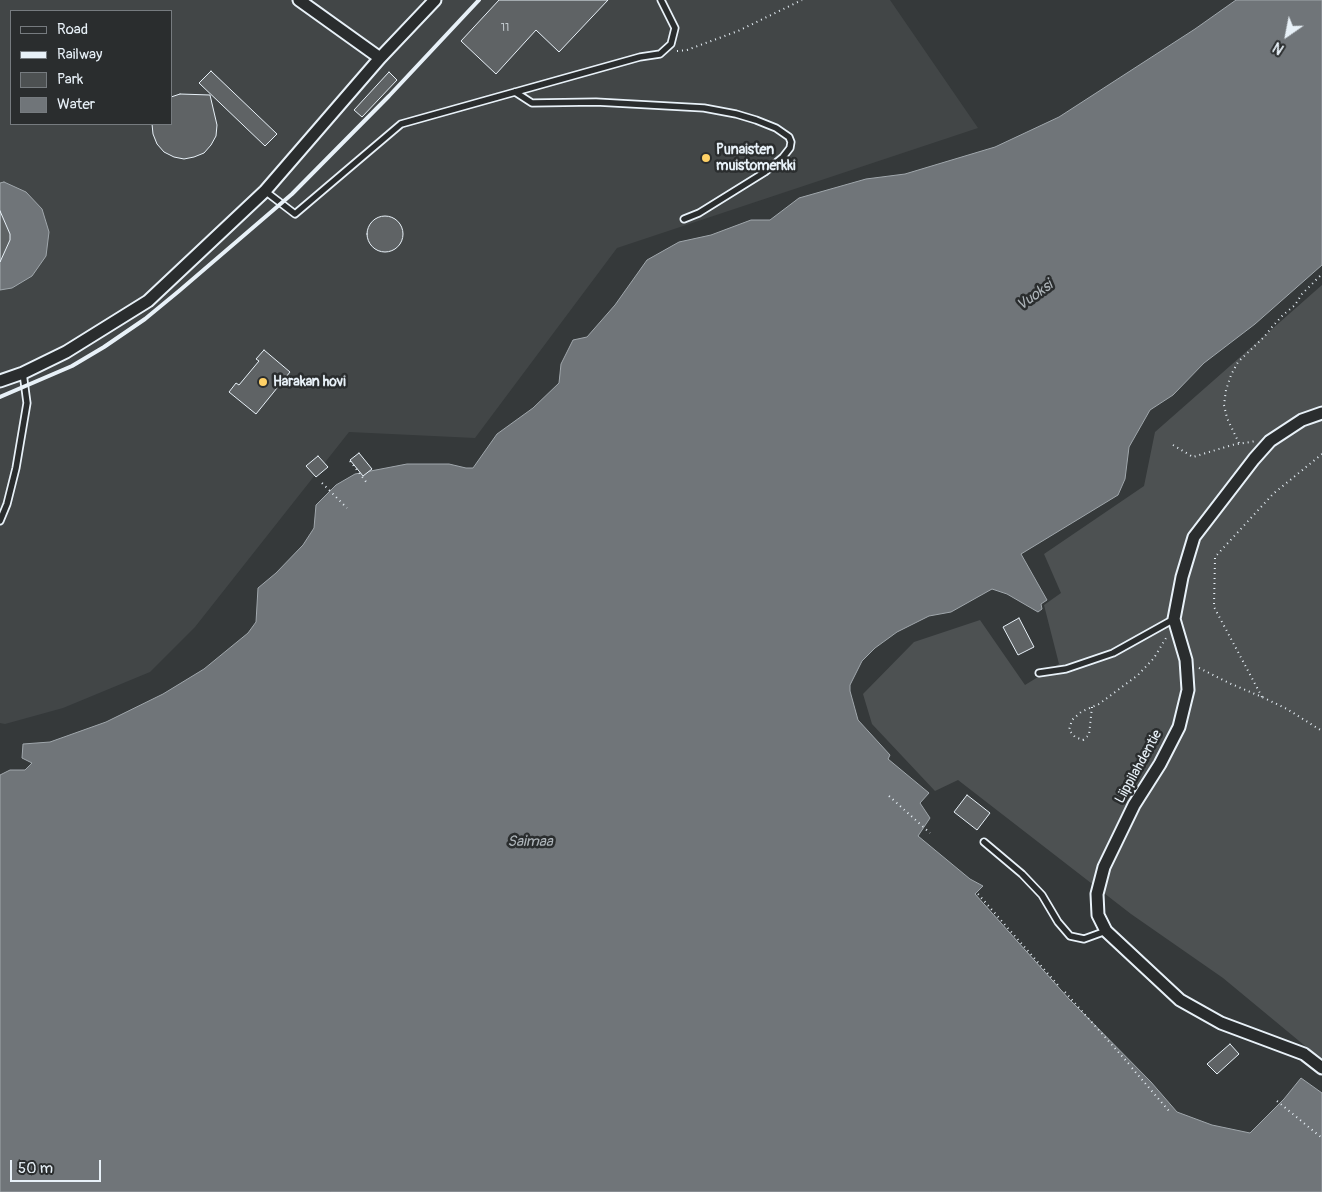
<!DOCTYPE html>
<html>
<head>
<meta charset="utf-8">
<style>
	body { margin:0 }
	#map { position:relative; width:1322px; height:1192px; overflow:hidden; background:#35393a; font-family:Pangolin,sans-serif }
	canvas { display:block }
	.legend { position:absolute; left:10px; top:10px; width:162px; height:115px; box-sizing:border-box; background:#2a2d2e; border:1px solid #767b7f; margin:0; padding:6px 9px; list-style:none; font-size:15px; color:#e8f1f8 }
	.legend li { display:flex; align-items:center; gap:10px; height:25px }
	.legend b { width:25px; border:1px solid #767b7f }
	.north { position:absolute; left:1262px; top:10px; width:50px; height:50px; -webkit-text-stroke:4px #2a2d2e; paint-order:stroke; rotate:213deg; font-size:14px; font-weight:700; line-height:20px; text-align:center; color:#e8f1f8 }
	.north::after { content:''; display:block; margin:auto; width:18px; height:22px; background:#e8f1f8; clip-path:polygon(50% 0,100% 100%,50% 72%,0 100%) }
	.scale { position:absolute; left:10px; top:1160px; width:91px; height:22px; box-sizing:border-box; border:2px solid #e8f1f8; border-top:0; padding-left:6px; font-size:15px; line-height:18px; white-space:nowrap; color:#e8f1f8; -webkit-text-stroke:4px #2a2d2e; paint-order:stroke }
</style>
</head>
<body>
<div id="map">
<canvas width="1322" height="1192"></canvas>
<ul class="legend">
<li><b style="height:6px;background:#2a2d2e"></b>Road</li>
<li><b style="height:6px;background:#e8f1f8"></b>Railway</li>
<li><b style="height:14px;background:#4d5152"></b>Park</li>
<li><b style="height:14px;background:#707579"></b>Water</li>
</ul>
<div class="north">N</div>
<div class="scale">50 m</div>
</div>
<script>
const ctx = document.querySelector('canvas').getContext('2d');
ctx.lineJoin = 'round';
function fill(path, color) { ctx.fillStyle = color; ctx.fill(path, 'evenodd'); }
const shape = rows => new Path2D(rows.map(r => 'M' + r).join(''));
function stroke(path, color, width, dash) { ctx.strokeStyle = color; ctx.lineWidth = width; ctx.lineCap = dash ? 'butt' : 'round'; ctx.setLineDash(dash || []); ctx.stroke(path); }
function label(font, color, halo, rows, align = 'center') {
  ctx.font = font + ' Pangolin,sans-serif'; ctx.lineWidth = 5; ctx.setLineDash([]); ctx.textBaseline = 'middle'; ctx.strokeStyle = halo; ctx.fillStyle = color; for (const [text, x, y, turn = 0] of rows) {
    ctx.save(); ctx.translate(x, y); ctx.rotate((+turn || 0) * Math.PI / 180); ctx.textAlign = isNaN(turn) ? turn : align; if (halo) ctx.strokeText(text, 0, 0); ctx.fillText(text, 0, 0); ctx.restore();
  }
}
fill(shape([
	[0,0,890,0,978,128,617,248,475,438,349,432,195,627,150,672,63,708,5,724,0,723],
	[11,11,171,11,171,124,11,124]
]), '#424647');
fill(shape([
	[1322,285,1322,1060,1223,978,1131,914,958,780,935,791,872,724,863,694,914,642,980,620,1025,685,1059,664,1044,605,1061,593,1044,554,1144,486,1155,432]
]), '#4d5152');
const water = shape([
	[1236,0,1322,0,1322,265,1255,324,1204,363,1173,395,1150,410,1129,447,1125,479,1118,495,1021,554,1047,600,1041,604,1042,609,1038,612,1007,594,992,589,951,612,929,616,897,632,875,648,862,661,850,685,850,691,858,720,890,755,888,759,929,793,920,803,930,818,918,836,970,879,983,886,975,894,1069,999,1151,1082,1177,1112,1212,1125,1250,1133,1284,1099,1301,1078,1322,1093,1322,1192,0,1192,0,775,10,770,25,770,32,763,22,758,23,744,50,742,106,722,163,694,204,669,248,633,256,622,258,588,276,573,303,545,314,528,316,505,336,485,355,474,407,464,449,464,466,468,473,468,497,434,533,408,559,383,561,364,573,340,587,337,615,305,647,260,679,242,711,235,751,220,770,220,799,198,866,179,905,174,995,147,1059,117,1195,29,1236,0],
	[4,182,26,192,42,209,49,232,46,256,32,276,12,288,0,290,0,183,4,182]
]);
fill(water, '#707579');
stroke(water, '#a0a7ac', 1);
const building = shape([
	[499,0,608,0,559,52,536,30,496,74,461,41,499,0],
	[211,71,277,134,265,146,199,83,211,71],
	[389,72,397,80,362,117,354,110,389,72],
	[180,94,210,95,217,125,216,136,211,145,204,153,194,157,184,159,174,157,164,152,157,144,153,134,152,124,171,124,171,97,180,94],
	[0,211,10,234,10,240,0,262,0,211],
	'367 234a18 18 0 1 1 36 0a18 18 0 1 1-36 0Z',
	[264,350,290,372,256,414,229,392,236,383,239,385,259,361,256,359,264,350],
	[359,453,372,469,363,476,350,460,359,453],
	[318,456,328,467,316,477,306,466,318,456],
	[1019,618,1034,647,1018,655,1003,627,1019,618],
	[967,795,990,813,977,830,954,812,967,795],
	[1230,1044,1239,1054,1217,1074,1207,1064,1230,1044]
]);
fill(building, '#5f6365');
stroke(building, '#e8f1f8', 1);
const service = shape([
	[515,92,532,103,596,102,704,108,736,114,756,120,776,128,789,137,791,142,790,148,783,157,765,172,699,213,684,219],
	[265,191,295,214,401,124,640,57,660,54,671,44,675,28,661,0],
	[0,521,7,504,16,468,27,403,23,373],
	[1039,673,1066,669,1113,653,1174,619],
	[984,842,1022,874,1042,895,1058,922,1070,936,1084,939,1106,931]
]);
const minor = shape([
	[299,0,380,58,435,0],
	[0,381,23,373,66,352,148,301,265,191,380,58],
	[1322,413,1302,420,1270,441,1254,459,1194,537,1182,577,1174,619,1186,660,1188,690,1179,727,1160,764,1134,805,1104,867,1097,894,1098,915,1106,931,1180,1000,1221,1023,1304,1054,1322,1068]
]);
stroke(service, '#e8f1f8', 9);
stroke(minor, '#e8f1f8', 15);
stroke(shape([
	[677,51,687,50,738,31,802,0],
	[1239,443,1227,418,1224,405,1226,390,1231,375,1238,362,1264,337,1272,327,1283,315,1295,305,1302,294,1322,274],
	[1173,445,1193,457,1232,445,1256,441],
	[350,461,367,483],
	[322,483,347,508],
	[1199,668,1229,683,1262,697,1287,709,1322,731],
	[1262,697,1214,607,1215,557,1273,494,1322,454],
	[1092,707,1089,735,1083,740,1075,737,1069,730,1072,720,1081,712,1092,707,1099,704,1138,675,1154,658,1166,638],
	[889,796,930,833],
	[978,894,1058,985],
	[1065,992,1129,1064],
	[1132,1068,1169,1111],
	[1277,1101,1322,1138]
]), '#e8f1f8', 2, [1, 4]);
stroke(service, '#2a2d2e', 5.5);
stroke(minor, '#2a2d2e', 11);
stroke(shape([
	[0,397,72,366,104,347,145,319,179,291,292,194,389,96,479,0]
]), '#e8f1f8', 4);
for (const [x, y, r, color] of [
	[706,158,5,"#ffd166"],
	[263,382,5,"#ffd166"]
]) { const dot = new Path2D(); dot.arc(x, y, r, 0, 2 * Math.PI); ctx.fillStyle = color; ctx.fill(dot); stroke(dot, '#2a2d2e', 2); }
label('11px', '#c6ced3', null, [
	["11",505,28]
]);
label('bold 14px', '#e8f1f8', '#2a2d2e', [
	["Punaisten",716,150],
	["muistomerkki",716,166],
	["Harakan hovi",273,382]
], 'left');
label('14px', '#e8f1f8', '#2a2d2e', [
	["Liippilahdentie",1139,767,-61]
]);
label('italic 15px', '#acb3b8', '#2a2d2e', [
	["Vuoksi",1035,296,-36],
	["Saimaa",530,842]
]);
</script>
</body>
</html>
